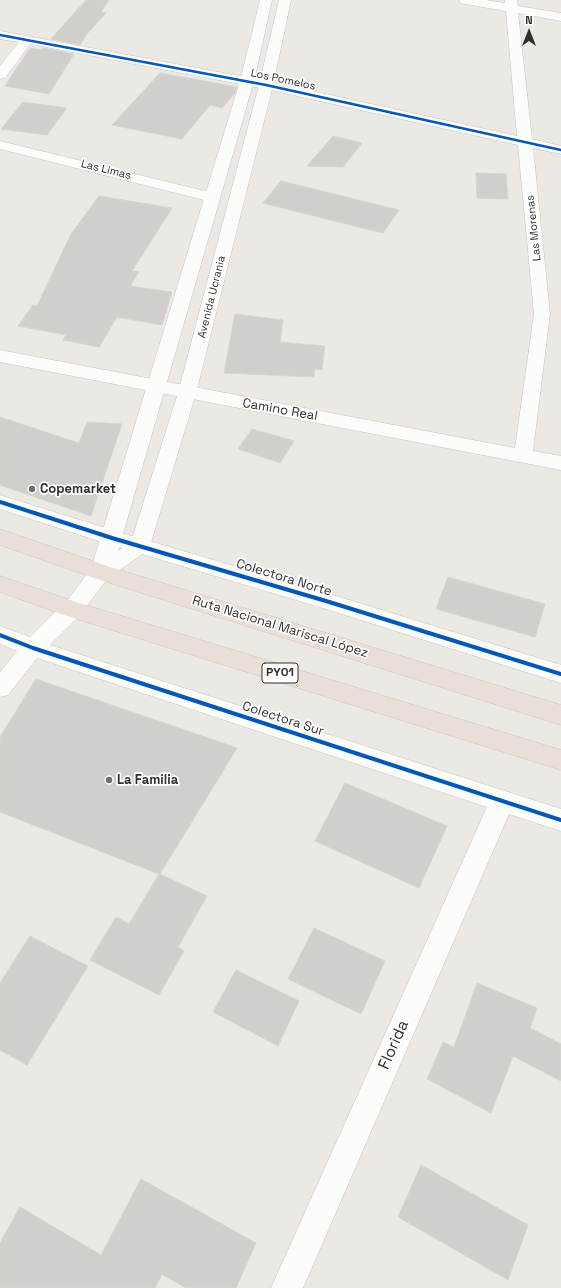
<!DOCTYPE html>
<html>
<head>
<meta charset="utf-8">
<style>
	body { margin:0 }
	#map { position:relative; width:561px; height:1288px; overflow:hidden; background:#ece8e4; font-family:"Space Grotesk",sans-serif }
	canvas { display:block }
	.north { position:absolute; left:509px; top:12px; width:40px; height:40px; -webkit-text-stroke:3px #fff; paint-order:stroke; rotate:0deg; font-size:11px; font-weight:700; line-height:16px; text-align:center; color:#2e2e2e }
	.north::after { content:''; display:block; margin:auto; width:14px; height:18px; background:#2e2e2e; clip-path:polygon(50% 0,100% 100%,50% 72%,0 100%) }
</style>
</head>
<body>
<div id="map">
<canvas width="561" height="1288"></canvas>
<div class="north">N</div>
</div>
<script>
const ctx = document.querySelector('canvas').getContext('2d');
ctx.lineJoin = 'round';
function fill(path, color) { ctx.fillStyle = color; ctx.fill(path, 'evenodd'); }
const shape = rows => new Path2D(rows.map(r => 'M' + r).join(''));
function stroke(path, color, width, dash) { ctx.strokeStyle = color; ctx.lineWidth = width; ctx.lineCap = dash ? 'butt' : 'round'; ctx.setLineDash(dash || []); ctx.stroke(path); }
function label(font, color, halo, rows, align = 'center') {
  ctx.font = font + ' "Space Grotesk",sans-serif'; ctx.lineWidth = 3.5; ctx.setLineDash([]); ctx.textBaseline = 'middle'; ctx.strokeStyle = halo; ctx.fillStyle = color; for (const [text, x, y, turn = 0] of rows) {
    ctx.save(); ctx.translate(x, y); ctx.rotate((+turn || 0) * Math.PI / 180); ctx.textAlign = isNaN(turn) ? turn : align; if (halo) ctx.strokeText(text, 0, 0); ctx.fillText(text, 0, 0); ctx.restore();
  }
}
const building = shape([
	[86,0,109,0,101,12,106,13,87,34,80,45,51,39,86,0],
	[30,48,41,50,43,48,74,54,49,94,5,86,30,48],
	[160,73,237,87,235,93,222,108,210,105,182,139,112,125,160,73],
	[23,102,67,108,47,135,1,129,23,102],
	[333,136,362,143,343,167,307,166,333,136],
	[476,173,506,174,508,199,477,198,476,173],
	[281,181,399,210,383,233,263,203,281,181],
	[99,196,172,208,132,271,139,272,130,286,172,292,162,325,117,317,99,347,63,340,66,335,18,326,33,305,37,306,71,234,99,196],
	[235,314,283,320,280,342,325,346,322,370,315,369,314,377,224,373,235,314],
	[0,417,79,443,87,422,122,424,91,516,0,485,0,417],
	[252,429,294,441,280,463,238,449,252,429],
	[448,577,545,604,535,637,436,609,448,577],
	[36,679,237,748,160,874,207,896,178,947,184,951,159,995,90,960,116,917,129,924,159,874,0,812,0,737,36,679],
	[345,783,447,826,419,888,315,841,345,783],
	[314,928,385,961,361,1014,288,979,314,928],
	[30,936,88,966,27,1065,0,1050,0,983,30,936],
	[236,970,299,1001,278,1046,213,1012,236,970],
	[477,983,537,1008,530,1028,561,1044,561,1081,513,1056,491,1113,427,1079,443,1042,454,1047,477,983],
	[421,1165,528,1225,508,1280,398,1217,421,1165],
	[141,1179,256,1243,236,1288,186,1288,162,1274,155,1288,0,1288,0,1243,20,1207,101,1255,141,1179]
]);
fill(building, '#d1cecb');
stroke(building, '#d7d4d0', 1);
const street = shape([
	[459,0,486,0,505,3,505,0,517,0,518,6,561,13,561,21,518,13,532,139,561,146,561,154,533,148,550,314,533,451,561,456,561,470,0,362,0,350,515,448,534,314,518,145,266,89,30,44,5,78,0,79,0,66,19,42,0,39,0,31,266,81,517,136,506,11,465,4,461,3,459,0],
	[0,141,217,194,220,197,217,200,212,202,0,149,0,141],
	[0,495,115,531,326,593,561,665,561,683,326,609,105,543,0,509,0,495],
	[72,601,80,603,83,609,80,615,50,645,561,809,561,831,509,814,303,1288,271,1288,487,807,37,658,8,695,0,697,0,672,17,651,0,644,0,626,30,637,64,603,72,601]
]);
const secondary = shape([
	[260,0,272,0,254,81,118,551,131,542,178,393,259,85,279,0,291,0,273,85,196,393,150,546,147,551,108,578,80,615,72,617,64,615,61,609,91,569,240,81,260,0]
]);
const highway = shape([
	[0,529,107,566,561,705,561,725,94,578,0,545,0,529],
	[0,576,76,602,561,750,561,770,64,615,0,592,0,576]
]);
stroke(street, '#c5c4c5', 1);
stroke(secondary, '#c5c4c5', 1);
stroke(highway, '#c6c5c4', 1);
fill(street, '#fcfcfb');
fill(secondary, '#fcfcfb');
fill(highway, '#eadfd6');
stroke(shape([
	[0,35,266,85,561,150]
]), '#0057b8', 2.5);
stroke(shape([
	[0,502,112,538,326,601,561,674],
	[0,635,33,648,561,820]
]), '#0057b8', 4);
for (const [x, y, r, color] of [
	[32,489,4,"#706f6e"],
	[109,780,4,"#706f6e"]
]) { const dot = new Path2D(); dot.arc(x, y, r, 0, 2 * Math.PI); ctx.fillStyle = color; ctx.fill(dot); stroke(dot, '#fff', 1.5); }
label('11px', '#2e2e2e', '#fff', [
	["Los Pomelos",283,80,12],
	["Las Limas",106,170,14],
	["Las Morenas",534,228,-96],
	["Avenida Ucrania",212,297,-76]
]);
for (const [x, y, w] of [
	[280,673,36]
]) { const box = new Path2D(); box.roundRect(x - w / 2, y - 10, w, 20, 3); ctx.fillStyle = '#fff'; ctx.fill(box); stroke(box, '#2e2e2e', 1); }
label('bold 12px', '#2e2e2e', null, [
	["PY01",280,673]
]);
label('13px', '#2e2e2e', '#fff', [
	["Camino Real",280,410,10],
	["Colectora Norte",284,578,17],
	["Ruta Nacional Mariscal López",280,627,17],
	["Colectora Sur",283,719,18]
]);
label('bold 13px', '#2e2e2e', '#fff', [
	["Copemarket",40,489],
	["La Familia",117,780]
], 'left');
label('16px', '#2e2e2e', '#fff', [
	["Florida",394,1045,-66]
]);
</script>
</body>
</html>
